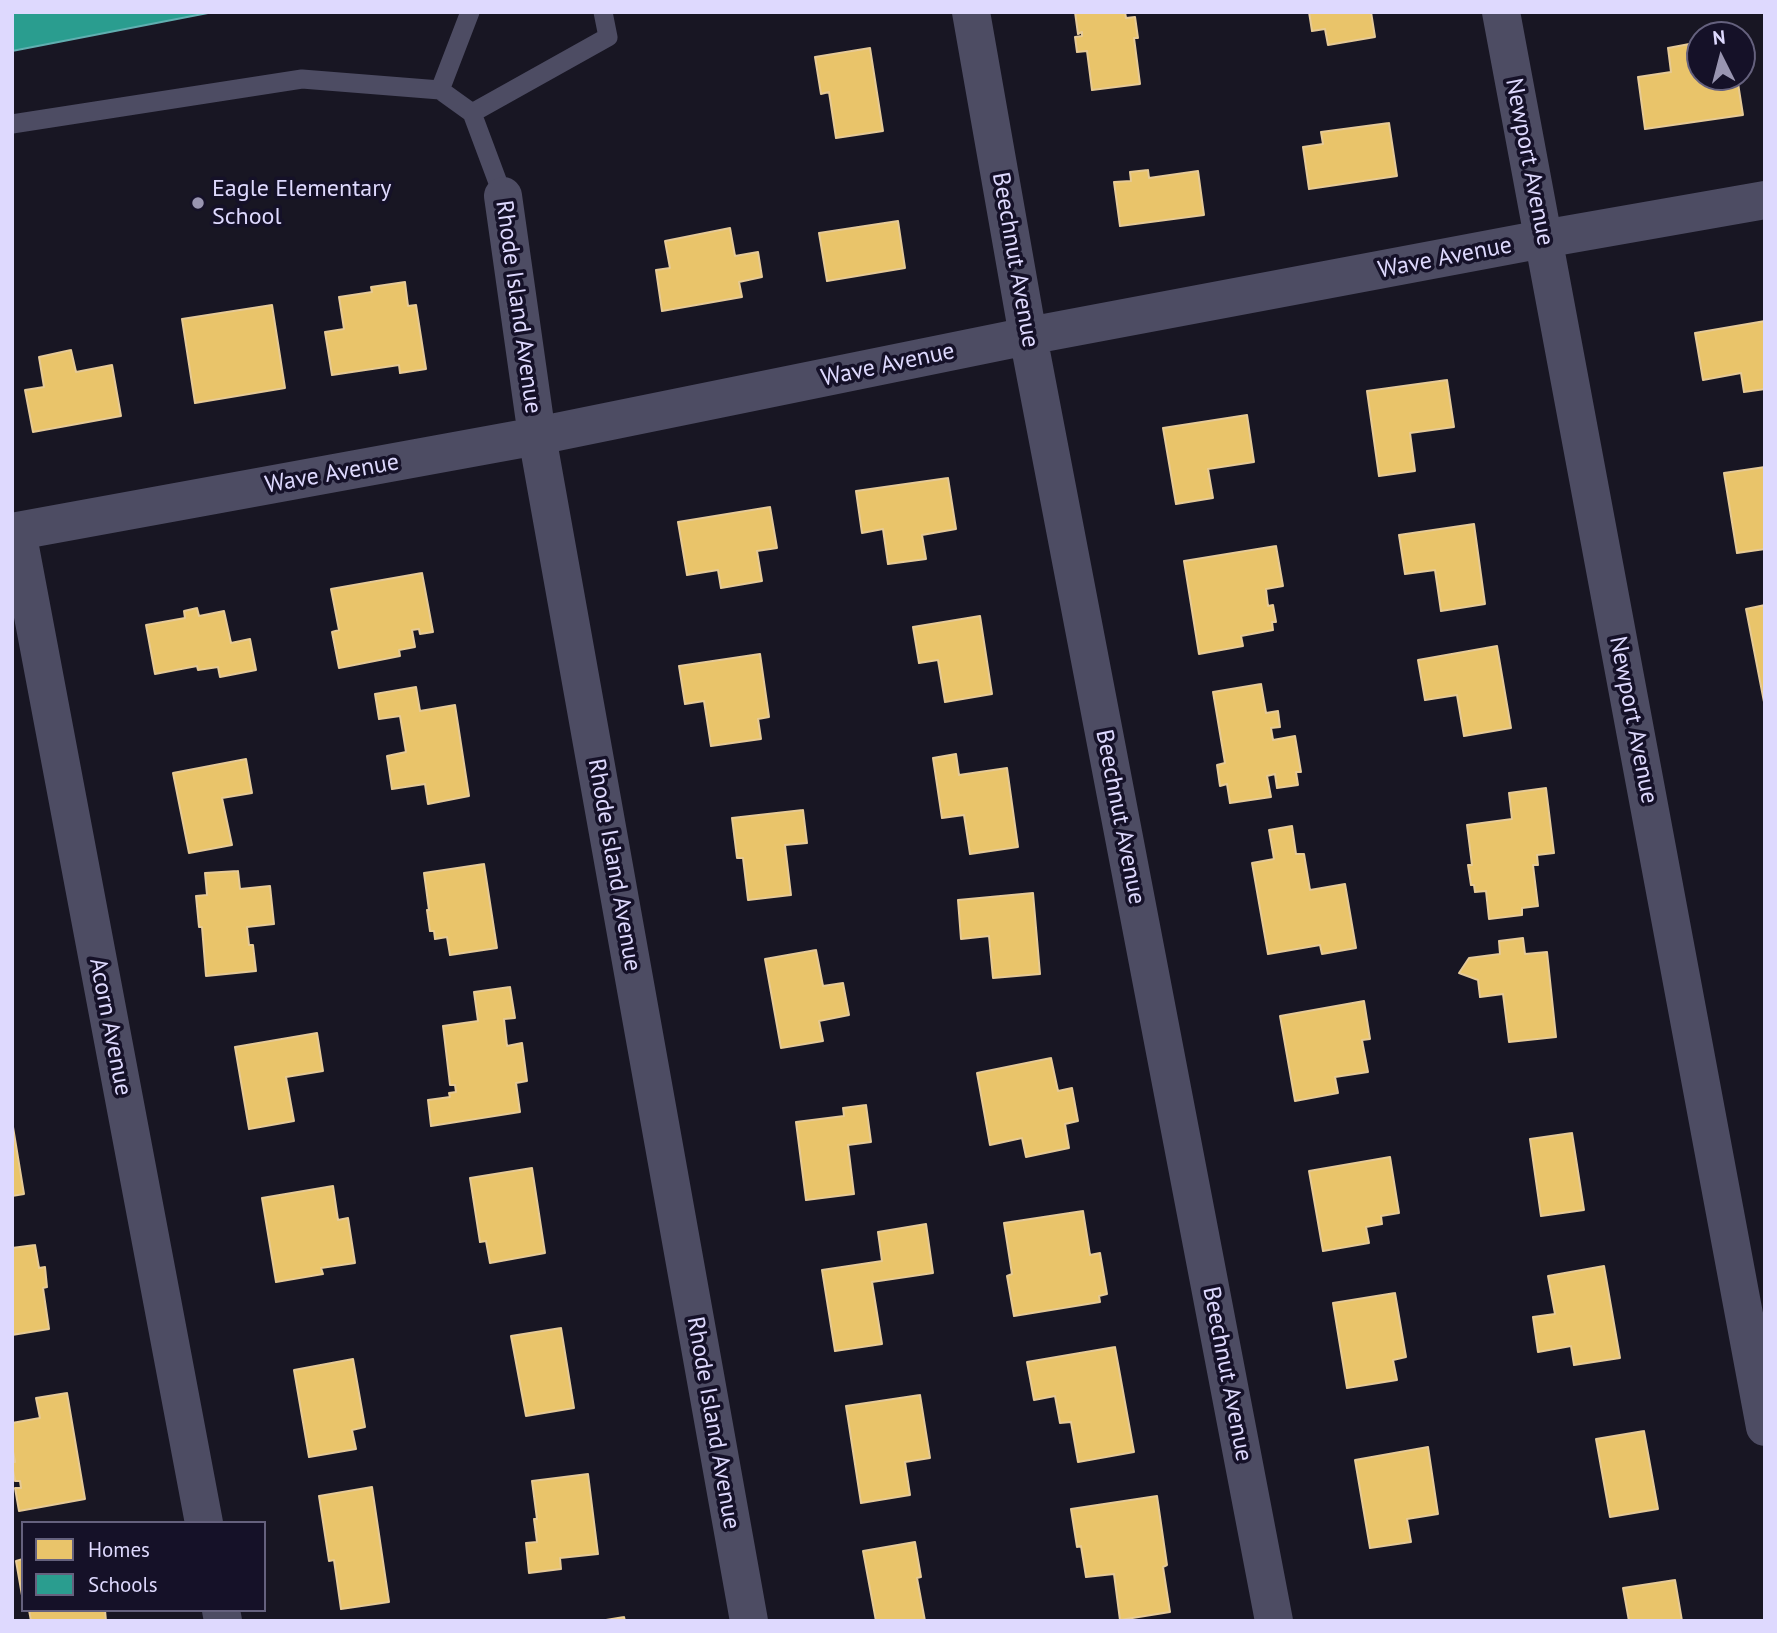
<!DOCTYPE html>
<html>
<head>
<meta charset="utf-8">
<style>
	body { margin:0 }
	#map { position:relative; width:1777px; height:1633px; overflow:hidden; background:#181623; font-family:"PT Sans",sans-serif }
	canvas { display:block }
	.frame { position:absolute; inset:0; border:14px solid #ded9fe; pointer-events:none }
	.legend { position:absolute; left:21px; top:1521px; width:245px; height:91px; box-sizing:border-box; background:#151128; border:2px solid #65617e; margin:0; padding:9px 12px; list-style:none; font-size:21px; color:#ded9fe }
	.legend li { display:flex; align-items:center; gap:14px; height:35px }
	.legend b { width:35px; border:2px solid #65617e }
	.north { position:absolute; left:1686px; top:21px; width:70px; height:70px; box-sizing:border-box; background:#151128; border:2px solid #65617e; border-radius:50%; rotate:354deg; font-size:19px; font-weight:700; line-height:28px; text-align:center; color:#ded9fe }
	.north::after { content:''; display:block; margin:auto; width:24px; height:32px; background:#9995b1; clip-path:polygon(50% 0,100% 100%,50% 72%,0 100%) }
</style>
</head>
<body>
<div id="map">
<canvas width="1777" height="1633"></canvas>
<div class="frame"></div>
<ul class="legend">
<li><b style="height:19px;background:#e9c46a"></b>Homes</li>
<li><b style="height:19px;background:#2a9d8f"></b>Schools</li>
</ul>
<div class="north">N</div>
</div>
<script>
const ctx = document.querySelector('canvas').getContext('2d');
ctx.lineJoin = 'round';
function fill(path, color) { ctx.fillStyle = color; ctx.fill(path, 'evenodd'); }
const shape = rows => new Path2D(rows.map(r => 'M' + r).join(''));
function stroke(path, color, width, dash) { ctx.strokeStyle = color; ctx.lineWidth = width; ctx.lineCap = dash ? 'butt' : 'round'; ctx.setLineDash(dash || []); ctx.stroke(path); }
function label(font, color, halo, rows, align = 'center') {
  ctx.font = font + ' "PT Sans",sans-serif'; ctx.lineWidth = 7; ctx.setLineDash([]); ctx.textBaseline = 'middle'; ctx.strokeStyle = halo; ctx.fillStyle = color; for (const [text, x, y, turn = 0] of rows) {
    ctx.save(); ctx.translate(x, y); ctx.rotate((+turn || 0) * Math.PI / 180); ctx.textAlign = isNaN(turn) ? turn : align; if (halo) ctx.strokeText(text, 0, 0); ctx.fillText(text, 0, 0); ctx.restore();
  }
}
const homes = shape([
	[1075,12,1125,12,1126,18,1135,17,1138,38,1134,38,1140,84,1092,90,1087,51,1077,52,1075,37,1082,36,1082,32,1078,34,1075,12],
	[1309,12,1371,12,1375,37,1328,45,1325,29,1312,31,1309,12],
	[1700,42,1700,77,1737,77,1743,115,1645,129,1638,77,1671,72,1668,48,1700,42],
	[870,48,883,131,836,138,829,92,821,94,815,57,870,48],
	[1389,123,1397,176,1309,189,1303,147,1323,144,1321,132,1389,123],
	[1148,170,1149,178,1198,171,1204,215,1120,226,1114,182,1131,181,1130,172,1148,170],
	[898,221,905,268,827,281,819,233,898,221],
	[730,228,735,256,758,252,762,277,739,282,742,297,662,311,656,270,670,268,665,241,730,228],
	[405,282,408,306,416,305,426,369,400,373,399,365,332,375,325,332,344,329,339,297,372,292,371,287,405,282],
	[272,305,285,388,195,403,182,319,272,305],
	[1765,321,1765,389,1744,392,1741,373,1703,380,1695,333,1765,321],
	[71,350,76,372,112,365,121,416,33,432,25,390,44,387,39,357,71,350],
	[1447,380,1454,427,1410,433,1415,471,1379,476,1367,391,1447,380],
	[1247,415,1254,462,1208,469,1213,498,1176,504,1163,428,1247,415],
	[1765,467,1765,549,1737,553,1724,473,1765,467],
	[948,478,956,529,922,535,926,559,888,564,883,529,862,533,856,491,948,478],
	[770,507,777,548,757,551,762,581,721,588,718,570,687,575,678,522,770,507],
	[1474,524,1485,604,1441,611,1435,570,1405,574,1399,535,1474,524],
	[1276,546,1283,586,1266,589,1268,606,1273,605,1276,622,1272,622,1273,630,1241,636,1243,646,1199,654,1184,561,1276,546],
	[422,573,433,632,420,634,419,629,412,630,415,647,399,650,400,656,339,668,332,632,339,630,331,589,422,573],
	[1765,605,1765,707,1746,609,1765,605],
	[197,608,199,616,224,611,231,643,250,639,256,670,220,677,218,667,198,670,197,666,155,674,146,625,185,618,184,611,197,608],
	[980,616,992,694,945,702,938,660,919,663,913,627,980,616],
	[1497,646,1511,728,1464,736,1457,695,1425,700,1418,660,1497,646],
	[760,654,769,717,758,719,761,739,711,746,704,701,685,704,679,666,760,654],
	[1261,684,1266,713,1278,711,1280,727,1271,728,1273,740,1295,736,1301,772,1296,772,1298,785,1277,788,1275,774,1267,776,1271,797,1230,803,1227,784,1220,786,1217,765,1225,763,1213,692,1261,684],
	[416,687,420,711,455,705,469,796,428,804,425,784,392,789,387,756,406,752,400,716,379,719,375,694,416,687],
	[956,754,959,775,1007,768,1018,847,970,854,964,815,942,818,933,758,956,754],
	[246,759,252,793,222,798,232,845,189,853,173,773,246,759],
	[1546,788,1554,853,1537,855,1538,865,1533,865,1538,906,1522,908,1522,915,1489,919,1486,891,1475,892,1474,885,1471,885,1468,865,1472,865,1467,825,1512,819,1509,793,1546,788],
	[803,810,807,843,785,845,791,895,748,900,743,858,737,858,732,818,803,810],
	[1292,826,1296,854,1304,854,1310,890,1345,884,1356,948,1322,954,1320,945,1268,954,1252,863,1274,859,1269,830,1292,826],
	[484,864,497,948,450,955,447,937,435,939,434,931,430,931,427,910,429,910,424,873,484,864],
	[238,871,240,889,270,886,274,924,247,927,249,945,253,945,256,971,206,976,202,927,199,927,196,896,207,895,205,873,238,871],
	[1033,893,1040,974,993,978,989,936,961,939,958,900,1033,893],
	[1523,938,1525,954,1547,952,1556,1037,1509,1042,1503,994,1480,997,1478,980,1459,973,1469,958,1500,954,1499,941,1523,938],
	[816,950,823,986,843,983,849,1015,819,1021,823,1041,781,1048,765,959,816,950],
	[510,987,515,1018,504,1019,507,1046,522,1043,527,1081,516,1083,520,1112,431,1126,428,1100,450,1097,449,1093,456,1092,455,1085,450,1085,443,1026,478,1021,474,992,510,987],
	[1364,1001,1370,1039,1362,1040,1368,1072,1335,1077,1338,1093,1295,1101,1280,1016,1364,1001],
	[317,1033,323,1071,286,1077,294,1121,249,1129,235,1047,317,1033],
	[1051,1058,1058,1091,1072,1088,1078,1121,1065,1124,1069,1148,1026,1157,1022,1138,990,1145,977,1073,1051,1058],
	[866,1105,871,1142,848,1145,854,1194,806,1200,796,1122,844,1116,843,1108,866,1105],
	[12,1121,24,1194,12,1196,12,1121],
	[1572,1133,1584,1210,1541,1216,1530,1139,1572,1133],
	[1390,1157,1399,1213,1381,1216,1382,1224,1366,1227,1369,1243,1323,1251,1309,1171,1390,1157],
	[532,1168,545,1253,490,1263,486,1241,480,1242,470,1178,532,1168],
	[333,1186,338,1220,348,1218,355,1263,321,1268,323,1274,276,1282,262,1198,333,1186],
	[1083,1211,1090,1255,1100,1253,1107,1294,1099,1296,1100,1302,1014,1316,1007,1276,1012,1274,1004,1223,1083,1211],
	[926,1224,933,1273,872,1282,882,1344,835,1351,822,1270,882,1261,878,1232,926,1224],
	[35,1245,39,1268,45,1267,47,1287,43,1288,49,1329,12,1335,12,1248,35,1245],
	[1604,1266,1620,1358,1574,1365,1571,1346,1538,1352,1533,1317,1555,1314,1548,1276,1604,1266],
	[1395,1293,1406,1357,1393,1360,1397,1380,1347,1388,1333,1303,1395,1293],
	[561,1328,574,1408,526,1416,511,1336,561,1328],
	[1115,1347,1134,1452,1078,1462,1071,1422,1060,1423,1055,1396,1034,1400,1027,1362,1115,1347],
	[353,1359,365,1427,352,1430,356,1449,309,1457,294,1370,353,1359],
	[67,1393,85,1499,19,1511,15,1488,21,1488,20,1481,15,1481,12,1465,12,1462,15,1462,12,1446,12,1423,40,1418,36,1398,67,1393],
	[920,1395,930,1458,905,1462,910,1495,861,1503,846,1406,920,1395],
	[1644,1431,1658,1509,1610,1517,1596,1439,1644,1431],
	[1428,1447,1438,1514,1407,1519,1411,1542,1370,1548,1355,1460,1428,1447],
	[588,1474,598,1554,560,1558,561,1569,529,1573,526,1543,537,1542,534,1519,537,1519,532,1481,588,1474],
	[372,1487,389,1602,341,1609,334,1560,329,1561,319,1496,372,1487],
	[1157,1496,1167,1565,1163,1567,1170,1612,1120,1620,1114,1574,1086,1577,1081,1546,1077,1547,1071,1509,1157,1496],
	[915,1542,921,1577,917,1578,925,1621,876,1621,863,1551,915,1542],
	[23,1559,23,1601,16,1561,23,1559],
	[1675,1580,1682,1621,1629,1621,1623,1588,1675,1580],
	[29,1610,105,1610,106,1621,31,1621,29,1610],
	[624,1617,625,1621,600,1621,624,1617]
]);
fill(homes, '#e9c46a');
stroke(homes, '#e6ca96', 2);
const schools = shape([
	[12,12,213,12,12,51,12,12]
]);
fill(schools, '#2a9d8f');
stroke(schools, '#60afb0', 2);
stroke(shape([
	[440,90,470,12],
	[472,113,503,196],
	[12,124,302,79,440,90,472,113,608,37,603,12]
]), '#4d4c63', 19);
stroke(shape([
	[971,12,1028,336,1274,1621],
	[1501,12,1765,1427],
	[503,196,537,436,749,1621],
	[17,531,204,1523],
	[12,532,537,436,1028,336,1543,239,1765,200],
	[221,1610,223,1621]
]), '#4d4c63', 38);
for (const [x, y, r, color] of [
	[198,203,7,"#9995b1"]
]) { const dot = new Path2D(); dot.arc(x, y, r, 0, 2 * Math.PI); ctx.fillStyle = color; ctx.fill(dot); stroke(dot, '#151128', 2.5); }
label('24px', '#ded9fe', '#151128', [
	["Newport Avenue",1529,162,79],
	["Wave Avenue",1445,258,-11],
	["Beechnut Avenue",1015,260,80],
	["Rhode Island Avenue",518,307,82],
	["Wave Avenue",888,365,-12],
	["Wave Avenue",332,474,-10],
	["Newport Avenue",1633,720,79],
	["Beechnut Avenue",1120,817,79],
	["Rhode Island Avenue",614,865,80],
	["Acorn Avenue",110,1027,79],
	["Beechnut Avenue",1227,1374,79],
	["Rhode Island Avenue",713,1423,80]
]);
label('24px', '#ded9fe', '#151128', [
	["Eagle Elementary",212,189],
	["School",212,217]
], 'left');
</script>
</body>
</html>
